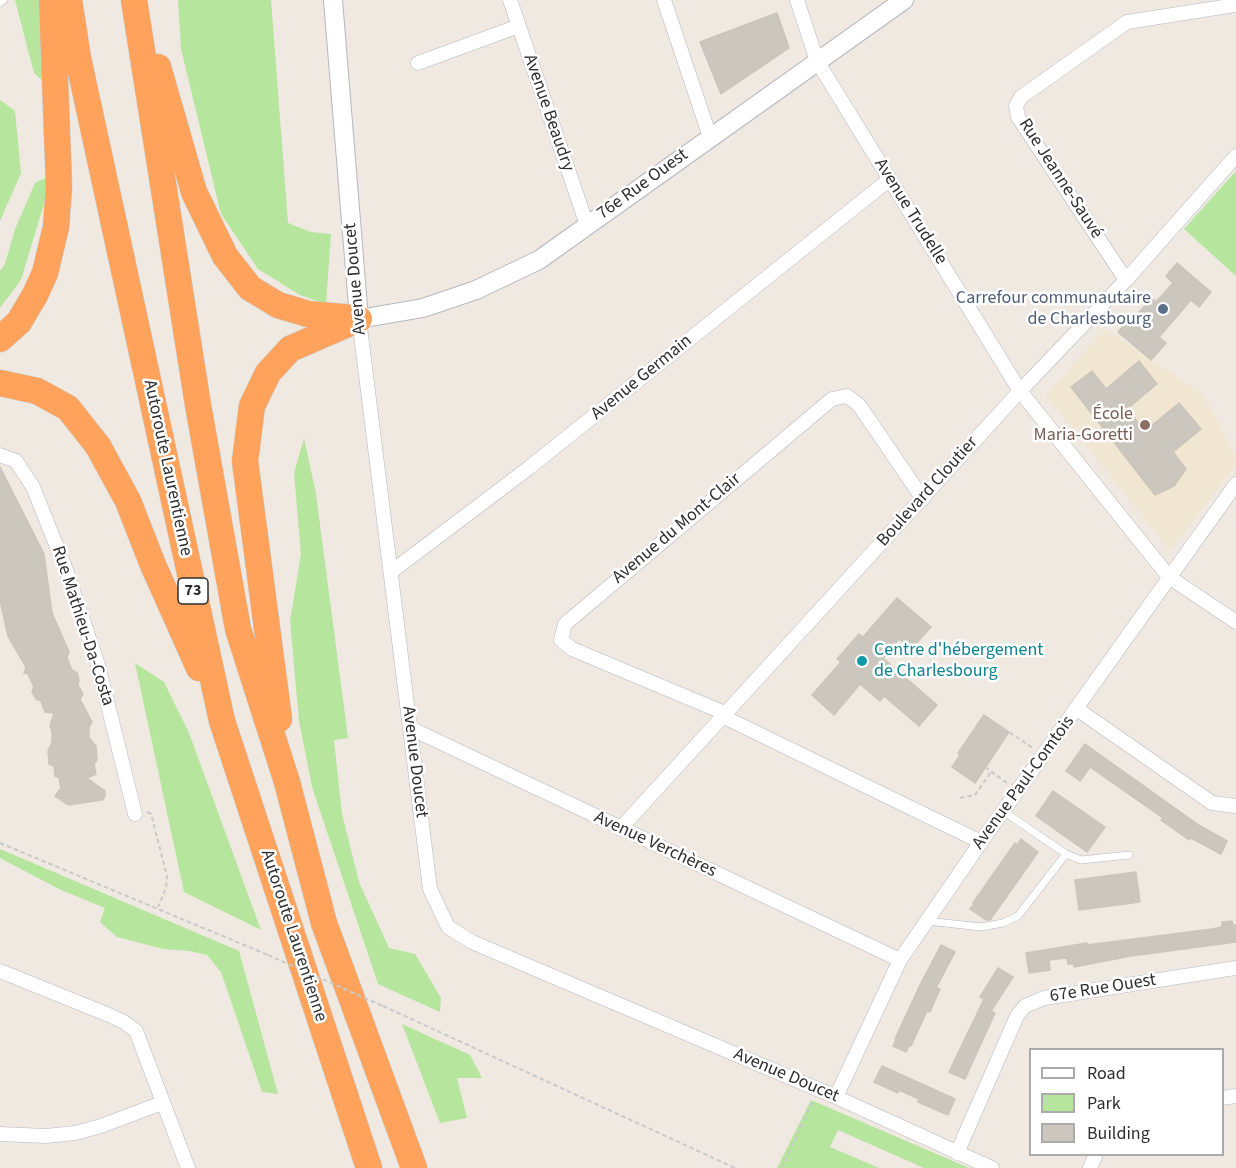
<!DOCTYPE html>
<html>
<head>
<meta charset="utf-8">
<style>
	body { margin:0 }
	#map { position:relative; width:1236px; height:1168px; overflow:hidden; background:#efe9e1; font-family:"Source Sans 3",sans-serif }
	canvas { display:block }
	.legend { position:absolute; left:1029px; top:1048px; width:195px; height:108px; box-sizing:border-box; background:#fff; border:2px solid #ababab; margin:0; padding:8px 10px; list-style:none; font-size:18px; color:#2e2e2e }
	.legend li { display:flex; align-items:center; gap:12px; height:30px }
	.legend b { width:30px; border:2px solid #ababab }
</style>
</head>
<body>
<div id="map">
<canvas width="1236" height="1168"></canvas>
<ul class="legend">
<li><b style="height:8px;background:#fff"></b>Road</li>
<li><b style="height:16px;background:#b6e59e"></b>Park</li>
<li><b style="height:16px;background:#cbc7bf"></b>Building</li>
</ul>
</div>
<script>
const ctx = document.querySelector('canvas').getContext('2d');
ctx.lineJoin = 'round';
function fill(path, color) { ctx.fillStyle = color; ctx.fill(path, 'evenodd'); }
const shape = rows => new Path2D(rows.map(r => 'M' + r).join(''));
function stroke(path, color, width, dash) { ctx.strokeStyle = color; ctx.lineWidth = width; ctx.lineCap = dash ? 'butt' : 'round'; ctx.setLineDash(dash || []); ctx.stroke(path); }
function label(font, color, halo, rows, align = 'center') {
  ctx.font = font + ' "Source Sans 3",sans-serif'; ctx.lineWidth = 5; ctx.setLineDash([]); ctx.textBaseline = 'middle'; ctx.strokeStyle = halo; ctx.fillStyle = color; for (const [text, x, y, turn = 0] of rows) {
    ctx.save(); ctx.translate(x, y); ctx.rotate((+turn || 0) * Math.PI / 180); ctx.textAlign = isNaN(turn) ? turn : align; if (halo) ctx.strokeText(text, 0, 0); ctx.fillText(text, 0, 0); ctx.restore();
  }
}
fill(shape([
	[1105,329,1203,395,1236,456,1236,465,1170,550,1046,395]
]), '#f0e6d1');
fill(shape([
	[15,0,39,0,45,43,46,84,34,73],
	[178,0,271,0,288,223,311,232,331,234,326,304,300,295,258,269,221,214,181,49],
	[0,100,15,111,21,173,0,221],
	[1236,171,1236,276,1184,229],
	[53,174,21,280,0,308,0,271,5,264,15,229,35,183],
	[304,438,316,494,348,738,334,740,342,814,359,882,389,948,415,954,441,998,440,1012,378,984,312,787,299,721,290,621,301,554,294,473],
	[135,663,164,682,189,733,261,930,184,892],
	[0,849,239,951,278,1094,262,1092,221,972,207,955,190,951,163,949,117,937,100,922,105,908,61,890,0,858],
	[402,1024,470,1055,482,1078,457,1078,467,1118,440,1123],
	[811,1100,969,1168,924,1168,838,1130,830,1147,879,1168,777,1168]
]), '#b6e59e');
const building = shape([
	[777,13,789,48,721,94,700,42,777,13],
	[1177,263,1211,292,1199,307,1191,300,1159,337,1166,343,1151,360,1118,332,1130,318,1132,320,1152,298,1156,302,1173,283,1166,276,1177,263],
	[1139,361,1157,384,1127,409,1145,431,1179,403,1201,429,1173,452,1186,469,1174,486,1155,495,1071,387,1092,371,1106,389,1139,361],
	[0,467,44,554,52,613,69,652,67,658,72,670,77,673,79,680,78,685,83,694,80,699,92,722,89,727,89,738,96,746,97,760,94,764,96,774,87,778,105,791,105,796,102,800,68,805,55,796,61,788,59,778,55,776,54,766,49,764,48,751,52,742,52,731,50,726,54,713,45,712,41,701,36,699,32,692,34,687,28,674,24,673,26,667,8,636,0,600,0,467],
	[897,598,931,627,911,649,899,639,883,658,937,705,919,726,884,696,880,701,860,684,834,715,812,695,841,662,837,659,859,634,863,637,897,598],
	[984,715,1009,732,975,783,952,767,960,755,958,753,984,715],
	[1085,744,1200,826,1227,841,1221,854,1191,838,1189,840,1161,820,1163,818,1090,767,1080,781,1066,771,1085,744],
	[1053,791,1105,827,1087,852,1036,816,1053,791],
	[1021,839,1038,852,990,920,986,920,970,909,974,904,973,903,1015,843,1017,845,1021,839],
	[1136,872,1140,902,1079,910,1075,880,1136,872],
	[1232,921,1233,925,1236,925,1236,942,1131,956,1074,967,1074,964,1068,964,1067,958,1049,960,1050,970,1029,973,1026,953,1087,943,1087,945,1212,929,1222,927,1222,922,1232,921],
	[941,945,955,952,936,988,940,989,930,1012,927,1011,911,1046,909,1046,906,1052,893,1046,896,1040,895,1039,920,985,941,945],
	[998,968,1013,977,991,1011,995,1013,965,1079,949,1072,984,999,980,997,998,968],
	[882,1066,955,1099,948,1115,918,1102,919,1099,899,1090,898,1093,874,1082,882,1066]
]);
fill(building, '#cbc7bf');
stroke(building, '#cbc5ba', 1.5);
const service = shape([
	[0,3,4,0],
	[1003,811,1066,854,1081,860,1129,855],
	[927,921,981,927,1003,923,1018,916,1066,854]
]);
const minor = shape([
	[510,0,587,225],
	[664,0,710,137],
	[797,0,817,61,1020,391,1169,577,1236,622],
	[418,63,519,26],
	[1126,280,1018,117,1016,106,1021,97,1127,22,1236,5],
	[359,319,430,889,448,927,472,942,836,1097,992,1168],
	[0,455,16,461,33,487,65,567,98,665,135,814],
	[391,572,530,467,890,179],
	[1077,709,1212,803,1236,806],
	[727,714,572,649,561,640,565,624,832,399,847,396,859,405,923,499],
	[724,717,981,842],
	[410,728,900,960],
	[620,829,1020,391,1126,280,1236,156],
	[0,971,109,1015,124,1022,136,1031,188,1168],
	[836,1097,900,960,981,842,1236,484],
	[1222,1098,1236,1096],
	[0,1134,46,1136,75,1133,101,1126,162,1103],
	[957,1153,1017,1016,1025,1006,1044,998,1236,968],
	[1090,1168,1096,1154]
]);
const tertiary = shape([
	[333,0,359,319,423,308,476,290,539,260,904,0]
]);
const motorway = shape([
	[69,0,78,58,222,721,369,1168],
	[134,0,198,405,238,629,287,782,324,923,414,1168],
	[158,67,194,192,225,256,250,288,278,305,308,314,355,318],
	[0,339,19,322,35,295,45,273,56,227,59,186,52,0],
	[0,383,37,391,68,408,98,446,128,501,153,565,199,668],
	[279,719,245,461,252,406,268,373,290,349,359,319]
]);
stroke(service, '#b4b7c1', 8);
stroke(minor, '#b4b7c1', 15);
stroke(tertiary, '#b4b7c1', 20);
stroke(motorway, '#c9c9c9', 27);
stroke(shape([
	[997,724,1033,748],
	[985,767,1007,783],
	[960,798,975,795,991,772],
	[147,812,151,814,167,876,166,888,158,907],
	[0,843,268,955],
	[383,1006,735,1168],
	[782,1168,813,1100]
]), '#c9c9c9', 2, [4.5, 3]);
stroke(service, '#fff', 7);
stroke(minor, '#fff', 14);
stroke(tertiary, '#fff', 18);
stroke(motorway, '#ffa35c', 26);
stroke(shape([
	[268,955,383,1006]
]), '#c9c9c9', 2, [4.5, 3]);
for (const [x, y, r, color] of [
	[1163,309,6,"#5c6f8a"],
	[1145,425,6,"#8d6e63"],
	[862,661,6,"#0f9aa8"]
]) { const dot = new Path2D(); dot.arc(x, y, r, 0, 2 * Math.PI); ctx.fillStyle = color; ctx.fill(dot); stroke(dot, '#fff', 2); }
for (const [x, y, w] of [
	[193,591,30]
]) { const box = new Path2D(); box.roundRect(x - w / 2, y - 13, w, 26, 4.5); ctx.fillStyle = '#fff'; ctx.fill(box); stroke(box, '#2e2e2e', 1.5); }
label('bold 16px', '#2e2e2e', null, [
	["73",193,591]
]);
label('18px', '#2e2e2e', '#fff', [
	["Avenue Beaudry",548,113,71],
	["Rue Jeanne-Sauvé",1060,179,57],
	["76e Rue Ouest",643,185,-36],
	["Avenue Trudelle",910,212,58],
	["Avenue Doucet",356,279,-95],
	["Avenue Germain",642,378,-39],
	["Autoroute Laurentienne",167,468,78],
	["Boulevard Cloutier",928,492,-48],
	["Avenue du Mont-Clair",677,529,-40],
	["Rue Mathieu-Da-Costa",82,626,72],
	["Avenue Doucet",414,762,83],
	["Avenue Paul-Comtois",1024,783,-54],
	["Avenue Verchères",655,845,25],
	["Autoroute Laurentienne",293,936,72],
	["67e Rue Ouest",1103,989,-9],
	["Avenue Doucet",786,1076,23]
]);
label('18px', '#4e5e75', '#fff', [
	["Carrefour communautaire",1151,299],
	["de Charlesbourg",1151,320]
], 'right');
label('18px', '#785e54', '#fff', [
	["École",1133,415],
	["Maria-Goretti",1133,436]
], 'right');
label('18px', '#0d838f', '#fff', [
	["Centre d'hébergement",874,651],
	["de Charlesbourg",874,672]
], 'left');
</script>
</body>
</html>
